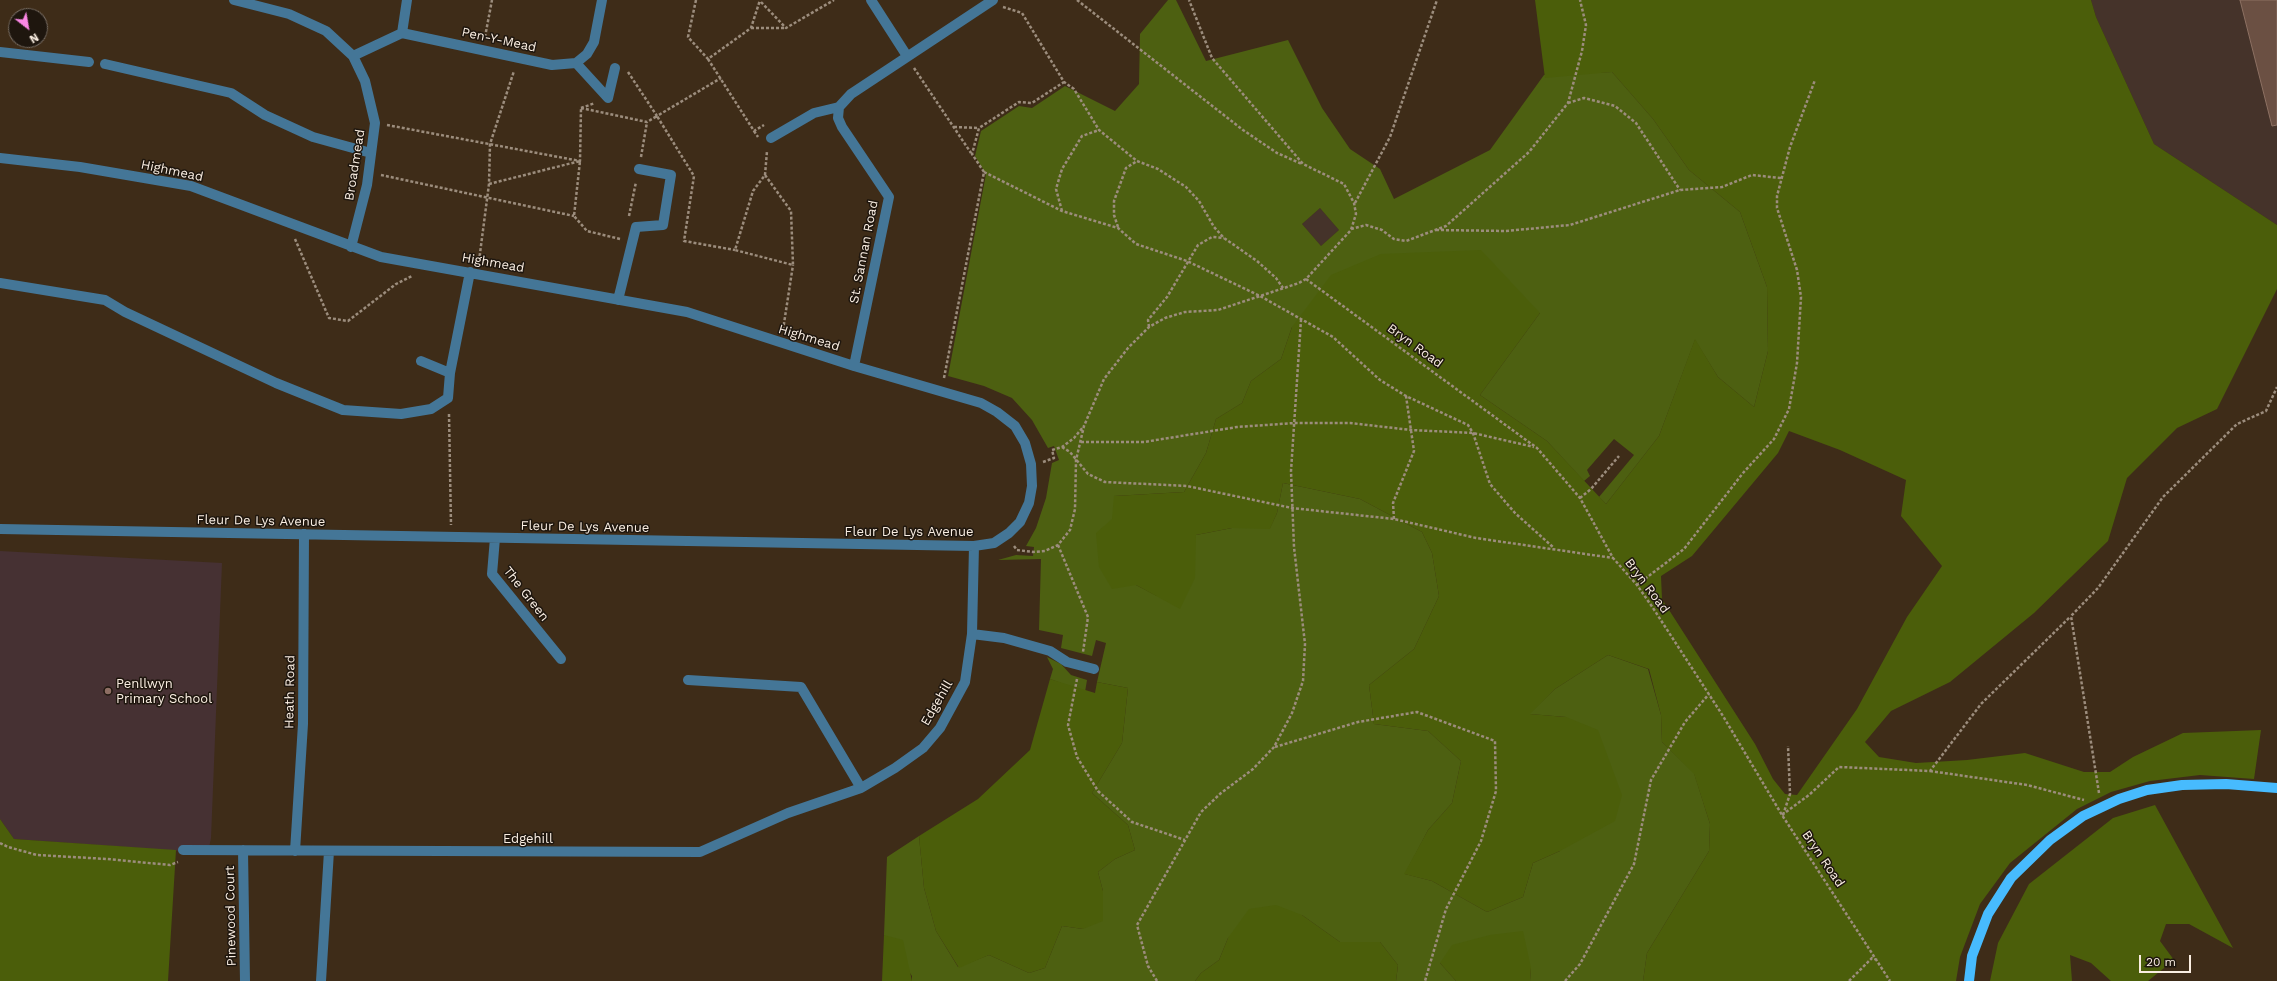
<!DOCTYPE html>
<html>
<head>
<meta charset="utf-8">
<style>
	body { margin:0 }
	#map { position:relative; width:2277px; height:981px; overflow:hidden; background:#3e2c18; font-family:"Work Sans",sans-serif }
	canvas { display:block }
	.north { position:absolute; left:8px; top:8px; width:40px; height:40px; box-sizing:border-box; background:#1e160e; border:1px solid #766c63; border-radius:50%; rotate:149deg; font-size:11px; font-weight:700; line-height:16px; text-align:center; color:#faeee2 }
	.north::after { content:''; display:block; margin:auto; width:14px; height:18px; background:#fb87e5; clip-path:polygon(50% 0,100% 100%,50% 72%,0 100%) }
	.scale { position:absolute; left:2139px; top:955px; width:52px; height:18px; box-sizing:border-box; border:2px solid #faeee2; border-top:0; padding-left:5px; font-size:12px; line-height:14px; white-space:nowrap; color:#faeee2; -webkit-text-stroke:3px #1e160e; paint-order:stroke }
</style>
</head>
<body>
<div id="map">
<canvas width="2277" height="981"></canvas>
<div class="north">N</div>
<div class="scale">20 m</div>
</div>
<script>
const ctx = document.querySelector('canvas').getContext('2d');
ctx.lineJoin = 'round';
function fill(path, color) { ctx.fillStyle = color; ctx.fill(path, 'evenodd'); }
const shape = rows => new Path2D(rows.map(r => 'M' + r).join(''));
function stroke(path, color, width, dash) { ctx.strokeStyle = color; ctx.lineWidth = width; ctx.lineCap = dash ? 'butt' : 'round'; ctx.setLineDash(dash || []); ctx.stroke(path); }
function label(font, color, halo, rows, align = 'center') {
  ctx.font = font + ' "Work Sans",sans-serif'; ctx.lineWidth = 3; ctx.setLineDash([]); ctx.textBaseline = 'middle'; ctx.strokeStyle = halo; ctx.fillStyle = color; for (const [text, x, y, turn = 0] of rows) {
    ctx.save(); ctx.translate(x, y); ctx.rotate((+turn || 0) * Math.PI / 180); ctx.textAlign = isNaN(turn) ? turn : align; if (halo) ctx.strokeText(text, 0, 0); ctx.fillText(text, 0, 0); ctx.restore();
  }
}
fill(shape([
	[2091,0,2277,0,2277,225,2154,144,2096,17],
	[1320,208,1339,230,1321,246,1302,224]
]), '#45332a');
fill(shape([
	[0,551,222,563,211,838,208,853,14,839,0,819]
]), '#463133');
fill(shape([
	[1168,0,1176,0,1206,61,1288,40,1322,108,1350,149,1380,169,1394,199,1490,150,1544,75,1612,72,1653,119,1689,170,1740,212,1767,287,1768,351,1754,407,1718,377,1695,340,1659,436,1606,504,1599,497,1634,455,1614,439,1587,470,1590,476,1584,481,1547,441,1480,395,1540,313,1292,327,1281,359,1251,381,1242,403,1216,419,1206,453,1184,492,1114,496,1136,585,1157,596,1196,535,1232,528,1270,528,1277,513,1283,483,1360,499,1422,532,1432,553,1439,596,1414,649,1369,685,1374,724,1428,731,1461,761,1452,803,1428,830,1405,874,1432,881,1487,912,1523,897,1533,863,1560,851,1566,717,1529,714,1555,689,1608,655,1648,669,1661,715,1662,742,1694,773,1710,824,1709,851,1647,953,1643,981,1530,981,1531,968,1440,963,1456,981,1396,981,1398,965,1380,942,1340,942,1302,915,1228,938,1219,960,1201,973,1195,981,912,981,912,976,884,935,887,857,919,836,924,888,936,931,958,967,989,955,1029,973,1045,968,1062,926,1083,929,1103,891,1098,872,1115,859,1135,850,1128,825,1092,793,1122,743,1128,688,1097,682,1106,643,1096,640,1092,656,1061,648,1063,635,1039,630,1041,559,998,560,1016,555,1033,556,1034,547,1026,546,1036,528,1046,498,1052,463,1059,460,1054,446,1048,448,1032,420,1012,398,984,386,948,376,986,174,975,156,981,131,1019,106,1032,108,1065,86,1115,111,1139,84,1140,34],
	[1320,208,1339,230,1321,246,1302,224],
	[1047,657,1061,664,1071,675,1087,680,1085,692,1050,679,1053,669]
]), '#4d6011');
fill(shape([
	[1535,0,2091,0,2096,17,2154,144,2277,225,2277,289,2217,409,2177,428,2127,478,2108,541,2034,613,1950,682,1891,711,1865,742,1879,757,1916,763,1967,760,2025,753,2084,772,2110,772,2133,757,2183,733,2261,730,2254,779,2200,775,2150,781,2111,792,2077,809,2010,863,1980,904,1960,957,1956,981,1643,981,1647,953,1709,851,1710,824,1694,774,1662,742,1661,715,1649,669,1608,655,1555,689,1530,714,1566,717,1598,730,1622,795,1615,821,1560,851,1533,863,1523,897,1487,912,1432,881,1404,874,1428,830,1452,803,1461,761,1428,731,1374,724,1369,685,1414,649,1439,596,1432,553,1422,532,1360,499,1283,483,1277,513,1270,529,1232,528,1196,535,1195,578,1180,609,1136,585,1112,589,1099,567,1096,533,1112,519,1114,496,1184,492,1206,453,1216,419,1242,403,1251,381,1281,359,1292,327,1331,275,1381,254,1481,250,1540,313,1480,395,1547,441,1606,504,1659,436,1695,339,1718,377,1754,407,1768,351,1767,287,1740,212,1689,170,1653,119,1612,72,1545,78],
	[1789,431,1840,450,1906,480,1901,516,1942,566,1907,617,1857,709,1797,795,1785,794,1773,779,1755,744,1662,599,1661,576,1692,556,1778,453],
	[1050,679,1095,693,1097,682,1128,688,1122,743,1092,793,1128,825,1135,850,1115,859,1098,872,1103,891,1103,921,1083,929,1062,926,1045,968,1029,973,989,955,959,968,936,931,924,888,919,836,978,799,1030,750],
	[2155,805,2233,948,2189,924,2166,924,2160,941,2174,960,2148,981,2111,981,2091,963,2070,955,2072,981,1990,981,1998,943,2029,884,2113,818],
	[0,819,14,839,176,850,168,981,0,981],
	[1276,905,1302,915,1340,942,1380,942,1398,965,1396,981,1195,981,1201,973,1219,960,1228,938,1249,909],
	[1523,931,1531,968,1530,981,1456,981,1440,963,1452,945,1490,935],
	[884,935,903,940,912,981,882,981]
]), '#4b5e0a');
const building = shape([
	[2240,0,2277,0,2277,125,2272,126,2240,0]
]);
fill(building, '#6b5043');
stroke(building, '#8d7163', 1);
stroke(shape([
	[696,0,688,37,708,59,751,28,760,0],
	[1077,0,1243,130,1277,153,1302,164],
	[761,2,786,28,834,0],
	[1003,7,1022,13,1064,82,1074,89,1099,130,1137,161,1158,169,1186,187,1199,201,1214,227,1224,238,1257,261,1276,278,1283,288],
	[751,28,786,28],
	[485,37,492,0],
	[708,59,754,131,764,125],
	[914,68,971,153],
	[628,72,657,116,721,78],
	[1568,103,1584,98,1615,106,1636,123,1680,190],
	[581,108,647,122,657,116,694,176,684,241,735,250],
	[581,108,595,103],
	[387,125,580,161,581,108],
	[954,127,979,128],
	[754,131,758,137],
	[641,157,647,122],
	[984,172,1062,211,1118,228,1136,244,1187,261,1260,296,1333,337,1380,380,1406,396,1468,425,1473,433,1490,484,1515,513,1554,548],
	[381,175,574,216],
	[765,175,791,211,793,265,735,250,753,191,765,175,767,151],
	[489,184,580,161,574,216,587,231,620,239],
	[1355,203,1390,137,1437,0],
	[1062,211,1056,189,1062,169,1082,136,1099,130],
	[629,216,636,182],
	[1118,227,1114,215,1114,201,1126,168,1137,161],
	[1351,229,1366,225,1382,230,1394,239,1406,241,1446,226,1529,152,1568,103,1582,51,1586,25,1580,0],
	[1436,230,1506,231,1570,225,1680,190,1722,187,1752,175,1781,178],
	[295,239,329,318,348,321,396,284,412,276],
	[479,261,489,184,490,144,514,71],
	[1306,279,1537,448,1580,498,1613,558,1637,585,1653,608,1723,716,1782,815,1890,981],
	[1149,327,1148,320,1167,297,1198,245,1212,237,1224,238],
	[783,330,793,265],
	[944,378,984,172,972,154,979,128,1019,102,1032,103,1064,82],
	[449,414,451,525],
	[1081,442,1144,442,1237,427,1295,423,1350,423,1411,430,1473,433,1534,447],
	[1062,447,1070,452,1088,474,1105,482,1187,486,1292,508,1394,519,1476,538,1613,558],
	[1043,462,1054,458,1052,450,1062,447,1074,438,1084,426],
	[1580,498,1591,489,1619,456],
	[1394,519,1393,503,1414,451,1406,396],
	[1058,545,1088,617,1083,652],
	[1014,546,1017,550,1033,552,1045,551,1058,545,1070,530,1075,509,1076,460,1084,426,1104,379,1128,348,1149,327,1165,318,1185,312,1218,310,1299,283,1306,279,1351,230,1356,214,1354,203,1344,184,1303,164,1212,58,1189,0],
	[1637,585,1684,549,1743,473,1774,439,1789,409,1797,363,1801,297,1797,270,1777,208,1777,196,1790,147,1815,80],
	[1077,679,1068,725,1077,757,1098,791,1132,822,1185,840],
	[1275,747,1358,722,1417,712,1495,741,1496,791,1481,841,1446,909,1425,981],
	[1930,771,2027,785,2084,800],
	[2099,793,2071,616,2098,588,2163,497,2237,424,2266,411,2277,387],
	[1782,815,1809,795,1839,767,1930,771,1981,704,2070,617],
	[1783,815,1790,794,1788,746],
	[0,843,8,847,37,855,107,859,170,865,178,862],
	[1157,981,1148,966,1137,925,1201,812,1221,793,1253,769,1274,747,1292,713,1303,681,1305,644,1294,547,1291,471,1301,320],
	[1565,981,1580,964,1634,864,1651,780,1685,722,1709,694],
	[1849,981,1872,958,1877,960]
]), '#9c8d7d', 2.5, [3, 2]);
stroke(shape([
	[234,0,289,14,326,31,353,56,365,81,375,123,367,185,351,247],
	[871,0,907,56],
	[402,33,407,0],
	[0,52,89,62],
	[353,56,402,33,552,65,576,63,587,54,594,42,602,0],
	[576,63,608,98,615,68],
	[105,64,231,93,265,115,313,137,371,153],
	[771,138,814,113,839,107],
	[0,158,80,167,191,186,381,257,687,312,854,366,981,403,997,412,1015,426,1025,443,1031,464,1032,486,1029,503,1020,522,1009,533,994,543,974,546,0,529],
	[0,283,105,300,125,312,276,383,343,410,401,414,431,409,448,398,450,373],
	[618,300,636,227,663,225,671,175,639,169],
	[421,361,450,373,470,272],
	[854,366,889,197,842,127,838,118,839,107,851,94,993,0],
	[495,538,492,574,561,659],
	[972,634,1004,638,1050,651,1067,662,1094,669],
	[688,680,801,687,861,788],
	[183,850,700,852,788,813,861,788,895,768,923,748,940,728,965,682,972,634,974,546],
	[243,850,245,981],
	[295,851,303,724,304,534],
	[321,981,329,851]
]), '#447697', 10);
stroke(shape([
	[1969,981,1972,956,1988,914,2011,878,2050,840,2083,816,2119,799,2147,790,2182,785,2226,784,2277,788]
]), '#47bbfe', 10);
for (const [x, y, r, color] of [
	[108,691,4,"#8d6e63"]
]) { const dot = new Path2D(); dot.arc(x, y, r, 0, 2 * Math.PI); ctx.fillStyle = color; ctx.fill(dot); stroke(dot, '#1e160e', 1.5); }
label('13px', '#faeee2', '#1e160e', [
	["Pen-Y-Mead",499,40,12],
	["Broadmead",355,165,-81],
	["Highmead",172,171,12],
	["St. Sannan Road",864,252,-79],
	["Highmead",493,263,10],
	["Highmead",809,338,17],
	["Bryn Road",1415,346,36],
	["Fleur De Lys Avenue",261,521,1],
	["Fleur De Lys Avenue",585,527,1],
	["Fleur De Lys Avenue",909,532],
	["Bryn Road",1647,586,53],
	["The Green",526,594,52],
	["Heath Road",290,692,-89],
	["Edgehill",937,703,-60],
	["Edgehill",528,839],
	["Bryn Road",1823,859,56],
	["Pinewood Court",231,916,-91]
]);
label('13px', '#faeee2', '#1e160e', [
	["Penllwyn",116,684],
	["Primary School",116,699]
], 'left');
</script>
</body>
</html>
